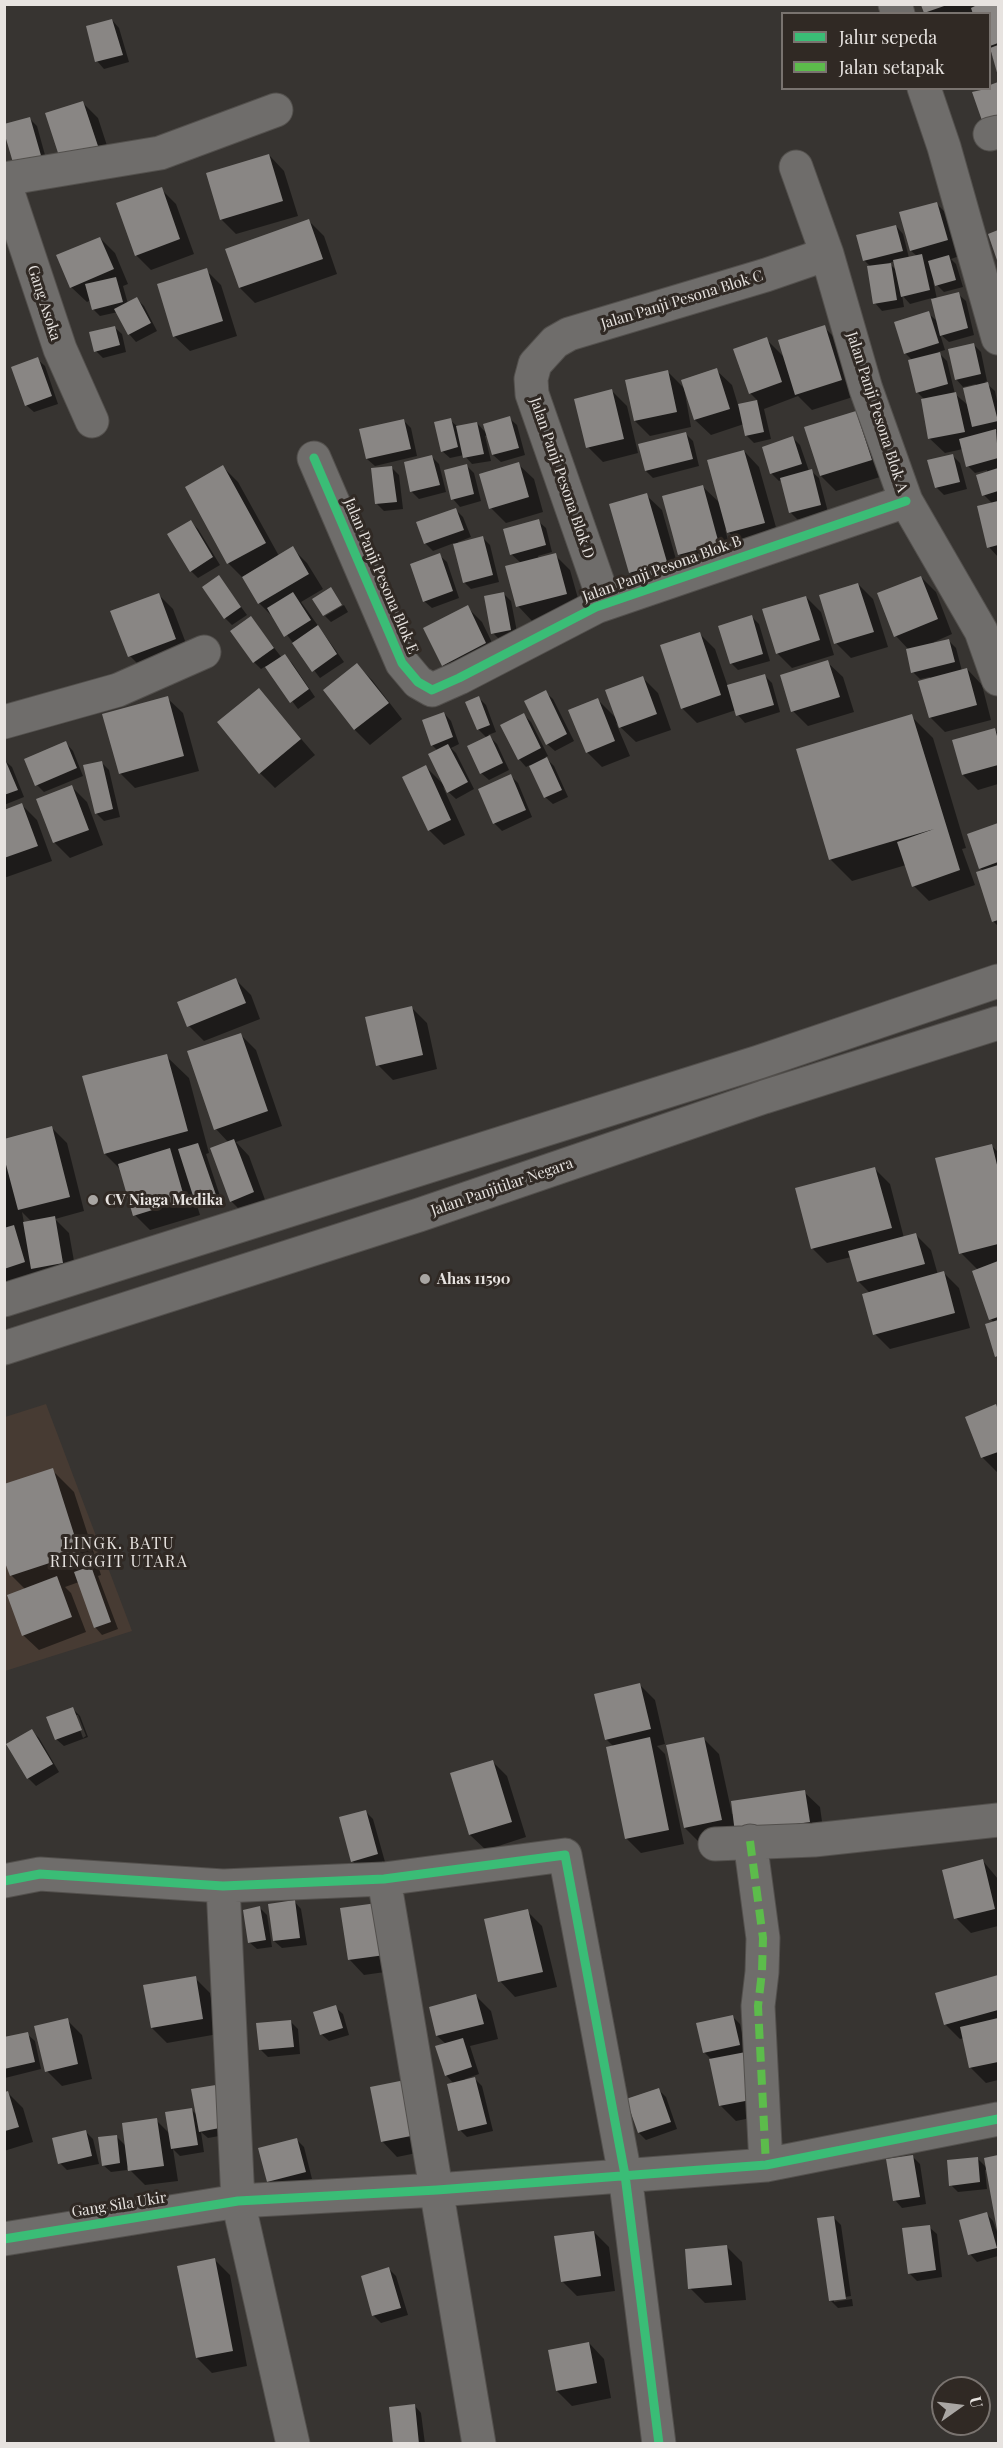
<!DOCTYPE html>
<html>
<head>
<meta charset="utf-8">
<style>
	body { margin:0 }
	#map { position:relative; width:1003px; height:2448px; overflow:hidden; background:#373431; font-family:"Playfair Display",serif }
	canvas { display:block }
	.frame { position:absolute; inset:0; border:6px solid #e7e3e0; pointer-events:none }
	.legend { position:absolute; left:781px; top:12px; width:210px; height:78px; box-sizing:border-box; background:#302924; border:2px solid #79736f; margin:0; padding:8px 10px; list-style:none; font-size:18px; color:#e7e3e0 }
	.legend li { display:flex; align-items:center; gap:12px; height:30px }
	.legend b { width:30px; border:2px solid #79736f }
	.north { position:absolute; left:931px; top:2376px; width:60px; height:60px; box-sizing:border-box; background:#302924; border:2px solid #79736f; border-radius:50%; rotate:76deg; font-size:16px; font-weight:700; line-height:24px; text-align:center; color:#e7e3e0 }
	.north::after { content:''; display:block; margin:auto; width:21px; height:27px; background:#a9a6a3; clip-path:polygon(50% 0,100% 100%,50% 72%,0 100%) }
</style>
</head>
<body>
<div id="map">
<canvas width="1003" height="2448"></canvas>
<div class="frame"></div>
<ul class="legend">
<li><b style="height:8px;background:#3abd76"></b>Jalur sepeda</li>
<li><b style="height:8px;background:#5cbc4b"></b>Jalan setapak</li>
</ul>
<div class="north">U</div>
</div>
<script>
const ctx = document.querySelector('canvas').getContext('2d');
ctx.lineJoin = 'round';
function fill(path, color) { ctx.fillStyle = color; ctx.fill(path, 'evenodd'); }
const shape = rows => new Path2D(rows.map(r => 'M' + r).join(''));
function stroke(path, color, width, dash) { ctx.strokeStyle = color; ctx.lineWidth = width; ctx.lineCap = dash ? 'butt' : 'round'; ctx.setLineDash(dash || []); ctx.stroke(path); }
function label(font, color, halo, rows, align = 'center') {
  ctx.font = font + ' "Playfair Display",serif'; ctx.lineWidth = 6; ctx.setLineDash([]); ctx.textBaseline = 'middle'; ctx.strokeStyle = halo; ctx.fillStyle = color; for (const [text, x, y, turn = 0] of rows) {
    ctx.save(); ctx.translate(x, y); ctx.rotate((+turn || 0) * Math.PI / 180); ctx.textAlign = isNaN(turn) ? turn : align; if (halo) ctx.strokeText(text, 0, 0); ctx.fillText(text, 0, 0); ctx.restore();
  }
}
fill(shape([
	[46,1404,132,1631,5,1671,5,1417]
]), '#473b33');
fill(shape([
	[922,4,998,4,998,72,990,49,990,14,926,14],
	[112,20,119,28,129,62,104,69,97,61],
	[998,84,998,143,974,93],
	[83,103,98,118,112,161,77,173],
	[30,119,37,126,48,166,23,173],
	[269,155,284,171,298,216,236,234,221,219],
	[161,189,176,204,194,254,151,270,136,255],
	[937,204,952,219,962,255,951,259,956,264,963,287,944,292,933,281,937,299,958,294,966,301,974,335,949,342,940,334,945,350,938,352,947,361,955,394,969,406,976,384,963,387,956,379,973,344,981,352,987,381,985,382,995,391,998,406,998,429,996,430,998,433,998,557,989,547,993,504,984,495,987,470,975,473,968,466,963,449,945,453,929,438,925,400,917,392,913,361,905,353,928,313,938,322,932,298,910,304,902,295,904,307,882,311,875,303,871,267,864,260,896,226,903,234,909,258,917,256,911,251],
	[895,261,897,271,889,263],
	[309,221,324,236,337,274,255,303,240,288,227,250],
	[100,238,115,253,128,284,123,286,128,304,137,299,144,306,157,331,136,342,129,334,118,312,100,316,93,309,91,300,87,302,71,287],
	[206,270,221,285,237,336,190,351,174,336],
	[114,327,122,334,126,352,103,358,96,351],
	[824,327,839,342,856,396,812,410,798,396,764,409,771,439,754,443,746,435,744,424,711,435,695,420,683,381,716,370,732,385,738,405,758,401,750,393,766,339,785,358],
	[37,359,45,366,58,404,34,412,26,405],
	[668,372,684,388,691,427,650,436,635,421],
	[612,391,627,406,638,453,603,462,588,447],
	[855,413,870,428,886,475,836,491,821,476],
	[509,418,517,425,525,455,501,462,493,455,488,435,485,436,491,461,472,464,464,455,450,458,442,451,450,420,458,427,477,423,487,434],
	[403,420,411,428,417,456,375,466,367,459],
	[686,434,693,441,699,466,653,478,646,471],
	[793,438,800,445,809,471,811,471,819,478,828,512,798,520,791,513,782,480,779,481,772,474,764,448],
	[744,451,759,467,779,538,744,547,725,529,733,559,694,570,679,554,703,487,721,504],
	[953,456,960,463,967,489,944,495,936,487],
	[432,457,439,464,446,492,419,499,412,492,405,463],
	[518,464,534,479,543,512,506,523,491,508],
	[467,466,474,473,481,501,460,507,453,499],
	[223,467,238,482,279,556,292,548,307,563,323,589,301,602,344,662,320,678,274,618,259,603,244,579,229,564,187,487],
	[392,468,399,475,403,509,384,511,377,504],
	[646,495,662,510,681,577,645,587,630,572],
	[456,510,463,517,471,537,458,542,459,544,483,538,490,545,499,582,471,589,464,582,454,543,433,551,425,543],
	[538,521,546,528,552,552,538,556,539,559,555,555,570,570,581,609,533,622,518,606,521,563,511,554],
	[191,522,198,529,220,565,198,578,191,571],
	[439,555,447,562,459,598,432,608,424,601],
	[219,577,247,615,232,625,225,618],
	[921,577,936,592,952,634,934,642,934,644,948,640,956,648,962,671,967,669,982,685,991,720,945,732,930,717,930,677,920,679,913,672,909,650,896,636],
	[858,584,873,599,888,647,851,658,836,643],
	[158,594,173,609,190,654,145,671,130,656,112,612],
	[504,594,511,601,518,637,500,640,493,633],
	[806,597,821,612,834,655,792,668,777,653],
	[344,605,348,612,331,622,325,616],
	[467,607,482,622,500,659,458,680,443,665],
	[752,617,759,624,770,661,738,670,731,663],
	[251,618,282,658,285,656,292,663,315,697,298,709,266,666,261,669,254,662],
	[700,634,715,649,728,687,764,675,772,683,780,712,745,723,738,715,736,710,697,723,682,708],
	[827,662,843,677,854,712,808,726,793,711],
	[357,665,372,680,402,719,370,745,355,730,325,690],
	[643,678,658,693,671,730,636,742,616,723,630,756,602,767,587,752,598,700,618,720],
	[259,690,315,755,275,788,260,773],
	[545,692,553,699,574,741,555,751,547,744],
	[167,698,183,713,199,771,135,788,120,773],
	[479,698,486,705,496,732,488,735,497,744,509,770,489,780,481,773,487,738,478,729],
	[444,713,451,721,459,744,451,748,456,753,474,789,456,799,443,787,465,835,444,845,429,830,426,767,445,786,438,751,432,745],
	[524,715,531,722,548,756,545,757,554,766,568,797,553,804,545,797,530,765,526,767,519,759],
	[911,716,933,738,966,848,962,849,975,885,929,901,914,886,906,865,852,881,830,859],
	[995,730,998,734,998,784,978,790,963,775],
	[66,743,73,751,83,776,44,792,37,785],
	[4,760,12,767,24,797,4,805],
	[101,762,109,770,120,817,104,821,96,813],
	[511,776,518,783,532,817,502,831,494,823],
	[72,787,87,802,103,845,70,858,55,843,38,800],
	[22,805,37,820,52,861,4,878,4,811],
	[998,824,998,926,993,921,984,871,980,868,969,834],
	[236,980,251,995,260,1019,204,1041,189,1026],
	[412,1008,427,1023,437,1069,393,1080,378,1065],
	[241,1035,256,1050,282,1126,236,1142,249,1156,268,1208,246,1216,231,1201,229,1143,216,1129],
	[166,1056,189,1078,209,1153,206,1154,222,1202,204,1208,195,1199,200,1215,150,1230,135,1215,121,1170,105,1154],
	[52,1128,67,1143,84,1211,55,1219,69,1233,77,1278,4,1288,4,1163,9,1167],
	[22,1212,32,1222,24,1223],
	[992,1146,998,1152,998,1358,996,1356,994,1323,991,1319,978,1270,961,1253],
	[875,1169,890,1184,904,1238,916,1235,931,1250,938,1275,944,1273,959,1288,970,1328,890,1349,875,1334,870,1293,858,1281,851,1257,827,1263,812,1248],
	[996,1406,998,1409,998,1473,983,1458,967,1418],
	[52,1470,74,1492,101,1575,98,1576,118,1629,102,1635,95,1627,79,1582,65,1587,71,1593,86,1632,39,1650,23,1635,26,1590,11,1575],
	[640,1685,655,1700,665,1744,657,1746,665,1754,684,1844,641,1853,626,1838,614,1747,606,1739],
	[73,1709,80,1716,88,1737,64,1746,56,1739],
	[75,1715,78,1715,86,1736,83,1738],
	[32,1731,39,1738,59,1772,36,1786,28,1778,8,1745],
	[704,1739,719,1754,732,1814,804,1792,820,1807,824,1836,700,1843,685,1828],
	[492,1761,507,1776,526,1837,486,1850,470,1835,452,1774],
	[366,1812,373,1819,385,1862,360,1868,352,1861],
	[983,1861,998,1879,998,1926,971,1933,956,1918],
	[294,1901,301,1909,307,1945,282,1948,274,1941],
	[377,1905,399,1970,364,1975,349,1959],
	[260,1908,267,1915,272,1947,257,1949,249,1942],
	[527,1911,542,1926,557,1987,515,1997,500,1981],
	[998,1977,998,2080,986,2083,971,2068,964,2038,960,2039,945,2024,936,1994],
	[195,1978,210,1993,218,2034,167,2043,152,2028],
	[476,1996,491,2011,498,2039,470,2046,479,2074,465,2079,465,2081,475,2079,482,2086,493,2131,467,2137,460,2130,454,2084,446,2075,446,2044,437,2036],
	[335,2007,343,2014,349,2035,329,2041,321,2034],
	[733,2017,740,2024,747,2053,775,2113,736,2121,721,2106,711,2059,704,2052],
	[67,2020,82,2035,92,2079,62,2086,47,2071],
	[291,2022,298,2029,300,2054,268,2057,261,2050],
	[27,2034,35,2041,41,2069,5,2078,4,2039],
	[410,2081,436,2149,397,2157,382,2141],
	[659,2090,666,2097,677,2129,646,2140,639,2133],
	[8,2093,23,2108,33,2142,4,2151,4,2094],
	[191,2109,198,2116,236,2133,208,2138,201,2132,204,2152,180,2156,173,2149,178,2181,145,2185,127,2167,127,2170,111,2172,103,2165,116,2136,127,2147,156,2120,170,2134],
	[86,2132,93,2139,99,2164,67,2170,60,2163],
	[297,2140,304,2147,312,2179,276,2188,268,2181],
	[998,2156,998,2228,987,2169,985,2170,987,2189,958,2192,951,2185,977,2158,987,2168,985,2159],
	[913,2157,920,2164,926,2204,902,2208,895,2200],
	[986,2213,993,2221,998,2235,998,2256,977,2262,970,2254],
	[833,2217,841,2225,851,2296,834,2299,834,2302,852,2299,853,2306,838,2308,830,2300],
	[929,2227,937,2234,942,2277,917,2281,909,2273],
	[594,2232,609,2247,615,2291,577,2296,562,2281],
	[727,2247,742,2262,746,2300,705,2303,690,2288],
	[215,2260,230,2275,247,2366,212,2373,197,2358],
	[389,2269,396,2276,408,2315,381,2323,373,2315],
	[589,2343,604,2359,611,2398,572,2406,557,2391],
	[414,2405,421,2413,425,2444,394,2444]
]), '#0007');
fill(shape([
	[979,4,998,4,998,43,990,46,990,14,973,14,971,8],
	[921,5,947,5,924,13],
	[112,19,123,55,95,62,86,26],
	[998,45,998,76,990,48],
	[998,82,998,128,986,132,972,92,990,88,990,85],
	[83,101,98,146,60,159,45,113],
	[30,117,42,159,14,166,4,132,4,124],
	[269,154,283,201,220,220,206,173],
	[162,187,180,239,135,256,116,203],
	[937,202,948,240,910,251,899,212],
	[309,219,323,259,239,288,225,249],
	[896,225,903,251,863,261,856,235],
	[998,230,998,263,988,234],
	[100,237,114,269,70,288,56,255],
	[922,254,930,290,901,297,893,260],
	[949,255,956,280,935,286,928,261],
	[891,263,897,300,873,304,867,266],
	[207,268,223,321,173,337,157,284],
	[116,277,123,302,92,310,85,284],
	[959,292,968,328,940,336,931,299],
	[137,297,151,323,128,335,114,309],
	[929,311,939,343,904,354,894,322],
	[825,325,842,380,795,395,778,340],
	[115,326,120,345,94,352,89,332],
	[767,337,782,382,749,394,733,349],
	[974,343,981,374,955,380,948,349],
	[940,352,948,384,916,393,908,360],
	[38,357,52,396,25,406,11,367],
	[717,368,730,409,694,420,681,380],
	[668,370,677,412,634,421,625,380],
	[988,382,998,421,972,427,963,388],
	[612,389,624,439,586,448,574,399],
	[956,392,965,432,928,439,921,399],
	[757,400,764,432,745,436,738,404],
	[856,411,872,460,820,476,804,427],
	[510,416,519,448,492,455,483,424],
	[451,418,458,447,441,452,434,422],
	[404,419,411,449,366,459,359,429],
	[477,422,484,454,463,458,456,426],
	[996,429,998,458,966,467,959,439],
	[686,432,693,459,645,471,638,444],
	[793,436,802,464,770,474,762,447],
	[744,450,765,523,727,533,707,460],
	[953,454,960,482,935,488,927,460],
	[432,455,440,485,410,492,404,462],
	[519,462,529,497,489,509,479,474],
	[467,464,474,494,451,500,444,470],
	[223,465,266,543,227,564,185,487],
	[392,466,397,502,375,504,371,468],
	[998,468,998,491,982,496,976,475],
	[812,469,821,505,789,513,780,478],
	[703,485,719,544,678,555,662,496],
	[647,493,667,562,629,573,609,504],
	[998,501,998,545,987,548,977,506],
	[456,508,464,530,424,544,416,522],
	[539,519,546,545,510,555,503,529],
	[191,520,213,557,190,572,167,534],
	[483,536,493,575,463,583,453,544],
	[293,546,309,574,258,604,242,577],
	[440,553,453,591,423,602,410,564],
	[556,553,567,594,516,607,505,566],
	[219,575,241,607,224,619,202,587],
	[921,576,938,619,894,637,877,593],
	[858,583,874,632,834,644,819,595],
	[331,587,342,605,323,616,312,599],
	[293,592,311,620,284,637,267,608],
	[504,592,511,630,491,634,484,596],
	[159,593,176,639,128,657,110,611],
	[806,596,820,640,776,654,762,609],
	[468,605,486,643,442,666,423,628],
	[752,615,763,654,730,664,718,626],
	[251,616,274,648,253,663,230,631],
	[318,625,337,654,312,672,292,643],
	[700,632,721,695,681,709,660,645],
	[949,639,955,662,911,673,906,649],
	[285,654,309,689,290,703,265,667],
	[828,660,840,697,791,712,780,675],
	[357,663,389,703,354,730,323,690],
	[967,668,977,705,929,718,918,681],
	[765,674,774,705,736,716,727,685],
	[643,676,657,714,619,728,605,690],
	[259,688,301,739,259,774,217,722],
	[546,690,567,734,546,745,524,701],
	[168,696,184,756,119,774,102,714],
	[479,696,490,725,477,730,465,702],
	[598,698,615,741,586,753,568,710],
	[444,712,453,737,431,746,422,720],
	[524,713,541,748,518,760,500,725],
	[912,714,960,870,912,887,897,842,934,829,829,860,796,749],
	[995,728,998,740,998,765,962,775,952,740],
	[490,735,503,763,480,774,467,746],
	[66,741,77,768,35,786,24,759],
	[448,744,468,782,447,793,428,754],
	[4,757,18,790,4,795],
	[547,757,562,790,544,798,529,766],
	[102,761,113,809,95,814,83,765],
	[426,765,451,820,428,831,402,777],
	[511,774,526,810,493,824,478,789],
	[72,785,89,830,53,843,36,799],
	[22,803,38,846,4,858,4,810],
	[998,823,998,862,979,869,967,834],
	[998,865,998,920,992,922,976,872],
	[236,978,246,1003,187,1027,177,1002],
	[412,1006,423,1055,376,1066,365,1017],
	[241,1033,268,1111,214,1130,187,1051],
	[167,1054,188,1131,104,1154,82,1076],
	[52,1126,70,1197,18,1210,4,1157,4,1139],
	[234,1139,254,1192,230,1202,210,1148],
	[198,1143,216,1195,195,1202,178,1149],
	[992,1144,998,1169,998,1244,959,1254,935,1158],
	[170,1148,185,1200,133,1216,118,1164],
	[875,1167,892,1228,811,1249,795,1188],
	[55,1216,63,1263,31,1269,23,1222],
	[14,1225,25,1262,4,1269,4,1228],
	[916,1233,925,1264,857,1282,848,1251],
	[998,1261,998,1317,989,1320,972,1271],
	[944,1271,955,1313,873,1335,862,1294],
	[998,1320,998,1356,995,1357,985,1324],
	[996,1404,998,1410,998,1452,981,1458,965,1417],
	[53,1468,80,1553,10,1576,4,1560,4,1484],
	[91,1566,111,1622,94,1628,74,1572],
	[57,1576,72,1617,22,1636,7,1595],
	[640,1683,651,1729,605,1740,594,1694],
	[73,1707,82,1730,55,1740,46,1717],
	[32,1729,53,1764,27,1779,6,1744],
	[650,1737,669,1830,625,1839,606,1747],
	[704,1737,722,1820,684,1828,666,1745],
	[493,1760,512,1822,469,1835,450,1773],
	[805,1790,810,1822,735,1833,731,1801],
	[366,1810,378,1854,351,1862,339,1817],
	[983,1859,995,1909,954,1919,942,1870],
	[295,1900,300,1938,273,1941,268,1904],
	[377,1903,385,1955,348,1960,340,1908],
	[260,1906,266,1940,248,1943,243,1910],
	[528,1909,543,1972,498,1982,484,1919],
	[998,1975,998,2010,944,2025,935,1993],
	[196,1976,203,2019,151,2028,143,1985],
	[476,1994,484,2024,436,2036,429,2007],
	[336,2005,343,2028,320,2035,313,2012],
	[733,2015,740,2045,703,2053,696,2023],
	[68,2018,78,2064,45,2072,34,2026],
	[998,2018,998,2062,969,2068,960,2027],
	[291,2020,294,2047,259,2050,256,2023],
	[28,2032,35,2062,4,2069,4,2037],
	[463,2038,472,2067,445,2076,435,2046],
	[751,2051,761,2098,719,2106,709,2059],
	[475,2077,487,2124,458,2131,447,2084],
	[410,2079,421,2134,381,2142,370,2087],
	[222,2084,230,2126,199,2132,191,2089],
	[659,2088,671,2122,638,2133,626,2099],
	[8,2091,19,2127,5,2131,5,2092],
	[192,2108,198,2145,171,2149,165,2112],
	[157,2118,164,2166,128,2171,122,2123],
	[86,2130,92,2156,58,2164,52,2138],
	[117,2135,120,2163,102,2166,98,2137],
	[297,2138,306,2172,267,2182,258,2148],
	[913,2155,920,2197,893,2201,886,2159],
	[998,2155,998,2230,997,2230,984,2158],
	[978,2157,980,2182,949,2186,947,2160],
	[987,2212,997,2248,968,2255,959,2220],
	[834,2216,846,2299,829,2301,817,2218],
	[930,2225,936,2270,908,2274,902,2228],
	[594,2231,601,2276,561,2282,554,2236],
	[727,2245,732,2285,688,2289,685,2249],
	[215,2258,233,2351,196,2358,177,2266],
	[389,2267,401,2308,372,2316,361,2276],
	[589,2342,597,2383,556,2391,548,2350],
	[415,2404,419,2444,393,2444,389,2407]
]), '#898684');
const minor = shape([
	[895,4,898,14],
	[924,88,944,147,998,338],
	[990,134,998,132],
	[796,167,827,254,866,389,906,501,981,631,998,679],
	[4,179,160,153,276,110],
	[4,181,60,349,92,421],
	[314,458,402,663,418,682,432,690,459,678,596,607,906,501],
	[605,603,532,394,531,379,535,364,555,342,569,334,766,275,827,254],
	[4,722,118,690,204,652],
	[750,1841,763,1938,762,1972,758,2006,766,2165],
	[715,1844,814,1840,998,1820],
	[384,1879,479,2444],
	[4,1881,40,1874,223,1886,384,1879,565,1855,625,2175,659,2444],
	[223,1886,238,2201,293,2444],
	[4,2239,238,2201,437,2190,766,2165,998,2119]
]);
const secondary = shape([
	[4,1300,759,1062,998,981],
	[4,1348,419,1215,764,1097,998,1023]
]);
stroke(minor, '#53504d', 35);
stroke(secondary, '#53504d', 35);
stroke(minor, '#6f6d6b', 33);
stroke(secondary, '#6f6d6b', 33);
stroke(shape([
	[750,1841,763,1938,762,1972,758,2006,766,2165]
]), '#5cbc4b', 8, [15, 8]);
stroke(shape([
	[314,458,402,663,418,682,432,690,459,678,596,607,906,501],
	[4,1881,40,1874,223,1886,384,1879,565,1855,625,2175,659,2444],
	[4,2239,238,2201,437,2190,766,2165,998,2119]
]), '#3abd76', 9);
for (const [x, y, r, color] of [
	[93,1200,6,"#a9a6a3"],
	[425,1279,6,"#a9a6a3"]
]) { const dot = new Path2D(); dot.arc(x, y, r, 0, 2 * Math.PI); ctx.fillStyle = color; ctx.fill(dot); stroke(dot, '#302924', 2); }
label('15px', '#e7e3e0', '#302924', [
	["Jalan Panji Pesona Blok C",682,300,-17],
	["Gang Asoka",44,303,72],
	["Jalan Panji Pesona Blok A",877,412,72],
	["Jalan Panji Pesona Blok D",562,478,71],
	["Jalan Panji Pesona Blok B",662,569,-20],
	["Jalan Panji Pesona Blok E",381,576,67],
	["Jalan Panjitilar Negara",502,1187,-19],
	["Gang Sila Ukir",119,2205,-9]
]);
label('bold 15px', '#e7e3e0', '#302924', [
	["CV Niaga Medika",105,1200],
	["Ahas 11590",437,1279]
], 'left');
ctx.letterSpacing = '1.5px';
label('16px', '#e7e3e0', '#302924', [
	["LINGK. BATU",119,1544],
	["RINGGIT UTARA",119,1562]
]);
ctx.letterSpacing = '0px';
</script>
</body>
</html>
